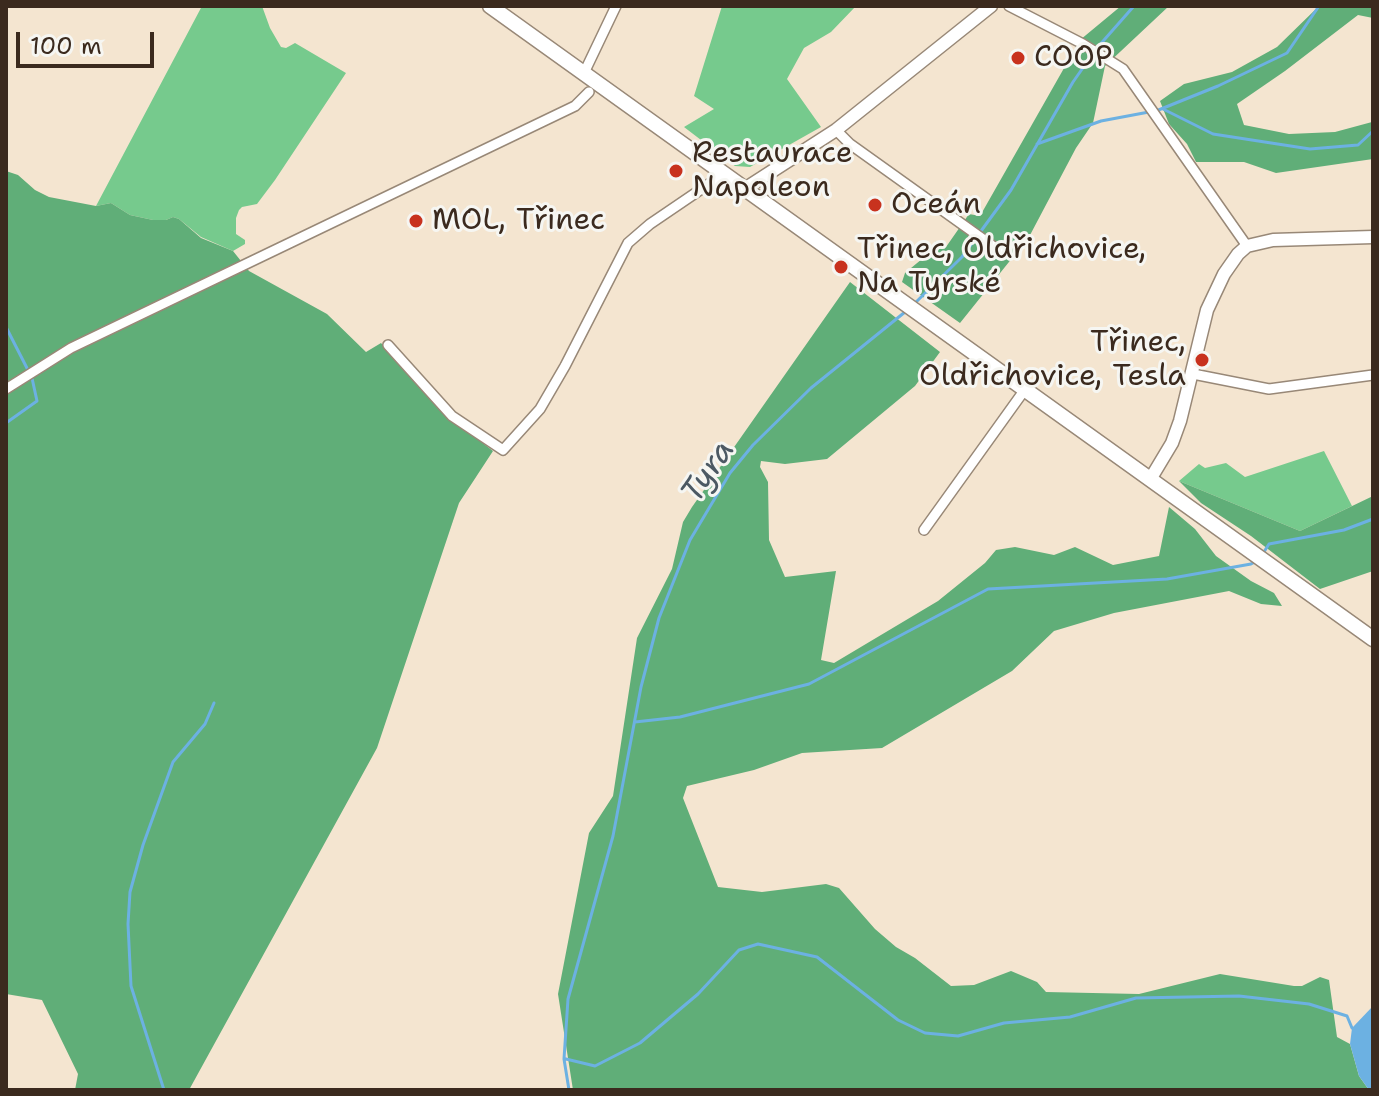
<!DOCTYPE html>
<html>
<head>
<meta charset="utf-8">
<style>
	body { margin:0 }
	#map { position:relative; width:1379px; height:1096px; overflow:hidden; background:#f4e5d0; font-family:"Shantell Sans",sans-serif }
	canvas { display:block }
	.frame { position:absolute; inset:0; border:8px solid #3b2a1e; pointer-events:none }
	.scale { position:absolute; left:16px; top:32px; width:138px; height:36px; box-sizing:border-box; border:4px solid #3b2a1e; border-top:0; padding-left:10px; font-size:24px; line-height:28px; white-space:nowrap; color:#3b2a1e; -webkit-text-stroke:6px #f6f6f2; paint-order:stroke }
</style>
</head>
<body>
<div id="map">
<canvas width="1379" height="1096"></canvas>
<div class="frame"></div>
<div class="scale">100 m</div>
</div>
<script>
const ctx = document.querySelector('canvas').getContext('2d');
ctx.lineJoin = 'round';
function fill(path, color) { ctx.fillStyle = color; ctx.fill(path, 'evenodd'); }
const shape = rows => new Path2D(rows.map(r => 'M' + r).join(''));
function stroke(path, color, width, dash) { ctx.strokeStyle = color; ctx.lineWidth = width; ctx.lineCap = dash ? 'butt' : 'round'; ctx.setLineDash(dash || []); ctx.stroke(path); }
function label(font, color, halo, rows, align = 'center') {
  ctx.font = font + ' "Shantell Sans",sans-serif'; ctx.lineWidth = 6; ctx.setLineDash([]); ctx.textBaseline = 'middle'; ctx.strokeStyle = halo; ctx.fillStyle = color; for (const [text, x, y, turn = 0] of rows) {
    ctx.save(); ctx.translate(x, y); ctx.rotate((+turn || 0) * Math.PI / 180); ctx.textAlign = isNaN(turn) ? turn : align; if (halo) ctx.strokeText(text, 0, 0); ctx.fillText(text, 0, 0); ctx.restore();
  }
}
fill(shape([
	[202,6,262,6,270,28,281,47,286,48,295,43,346,73,275,180,257,204,242,207,239,210,236,218,236,234,245,240,245,244,233,251,201,237,179,219,173,217,166,220,153,220,130,215,111,203,96,206],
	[722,6,856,6,831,32,804,48,787,79,821,127,750,167,735,166,684,127,714,109,694,96],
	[1324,451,1352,506,1300,531,1179,481,1199,464,1205,468,1226,463,1245,477]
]), '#76ca8d');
fill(shape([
	[1121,6,1169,6,1105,66,1093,123,1076,148,1029,237,960,323,902,282,905,273,928,254,936,241,946,247,969,214,980,216,1080,40],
	[1319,6,1373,6,1373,18,1358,15,1285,71,1237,104,1244,125,1289,134,1335,132,1372,122,1373,117,1373,159,1276,173,1244,162,1196,162,1187,144,1169,124,1160,101,1184,84,1232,72,1277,47],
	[6,171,18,175,35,190,49,197,96,206,111,203,130,215,153,220,166,220,173,217,179,219,201,238,233,251,249,271,327,314,366,352,381,343,443,412,493,451,459,503,377,748,189,1090,75,1090,78,1074,42,1000,6,994],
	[850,282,940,352,915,386,827,459,785,464,761,461,760,467,768,482,769,540,785,577,836,571,821,660,834,663,938,601,985,563,996,550,1015,547,1054,555,1075,547,1113,565,1159,556,1169,507,1195,529,1216,556,1251,581,1274,593,1282,606,1261,604,1229,591,1114,613,1054,631,1012,671,882,748,802,753,754,770,687,786,683,798,718,887,762,892,826,884,839,888,875,929,896,947,915,958,951,986,974,985,1011,971,1037,982,1046,992,1139,994,1220,974,1294,986,1302,986,1320,977,1329,980,1337,1037,1350,1044,1359,1076,1369,1090,573,1090,558,994,589,833,613,796,637,638,672,569,683,522,692,507],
	[1179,481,1300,531,1373,496,1373,571,1320,589,1251,536,1201,503]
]), '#60ae78');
fill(shape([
	[1373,1006,1373,1090,1369,1090,1359,1076,1350,1044,1352,1028]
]), '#6cb1e2');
stroke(shape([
	[1097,48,1134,6],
	[1163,109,1213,134,1310,149,1358,145,1373,131],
	[1156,111,1218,86,1287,53,1319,6],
	[1037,144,1101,121,1149,112],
	[914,304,962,257,1011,190,1073,82,1092,55],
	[6,327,32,378,37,401,6,423],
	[1262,555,1269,544,1344,530,1373,519],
	[635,722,680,717,809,684,988,589,1167,579,1251,564,1257,561],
	[566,1059,595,1066,640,1043,698,994,739,950,758,944,817,957,898,1020,925,1033,958,1036,1004,1023,1070,1017,1136,998,1239,996,1309,1004,1347,1016,1352,1028],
	[164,1090,131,986,128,924,130,892,143,845,173,762,205,724,214,703],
	[569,1090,564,1059,568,999,613,836,641,687,659,618,690,540,730,473,753,445,811,388,905,312]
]), '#6cb1e2', 3);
const minor = shape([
	[1009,6,1083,44,1123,69,1247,246],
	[584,73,616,6],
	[836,130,850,144,1001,252],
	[388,345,452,416,503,450,540,409,565,366,628,243,650,224,725,173],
	[1193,374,1269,389,1373,375],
	[6,389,71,348,575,106,589,92],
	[924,530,1026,388]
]);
const tertiary = shape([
	[746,188,836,130,991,6],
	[1151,478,1172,443,1180,421,1207,310,1224,274,1238,254,1247,246,1273,240,1373,237]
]);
const secondary = shape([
	[490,6,1373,639]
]);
stroke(minor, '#988877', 12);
stroke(tertiary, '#988877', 15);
stroke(secondary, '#988877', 17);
stroke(minor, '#fff', 9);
stroke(tertiary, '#fff', 12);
stroke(secondary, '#fff', 14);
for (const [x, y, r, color] of [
	[1018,58,8,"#c8321e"],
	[676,171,8,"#c8321e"],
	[875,205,8,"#c8321e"],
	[416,221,8,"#c8321e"],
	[841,267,8,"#c8321e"],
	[1202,360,8,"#c8321e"]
]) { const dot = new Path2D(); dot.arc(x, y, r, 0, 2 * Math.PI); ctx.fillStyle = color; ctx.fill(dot); stroke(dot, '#f6f6f2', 3); }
label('30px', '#3b2a1e', '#f6f6f2', [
	["COOP",1034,58],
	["Restaurace",692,154],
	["Napoleon",692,188],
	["Oceán",891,205],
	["MOL, Třinec",432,221],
	["Třinec, Oldřichovice,",857,250],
	["Na Tyrské",857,284],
	["Třinec,",1186,343,"right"],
	["Oldřichovice, Tesla",1186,377,"right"]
], 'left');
label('italic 32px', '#4c5963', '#f6f6f2', [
	["Tyra",709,472,-56]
]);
</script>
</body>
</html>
